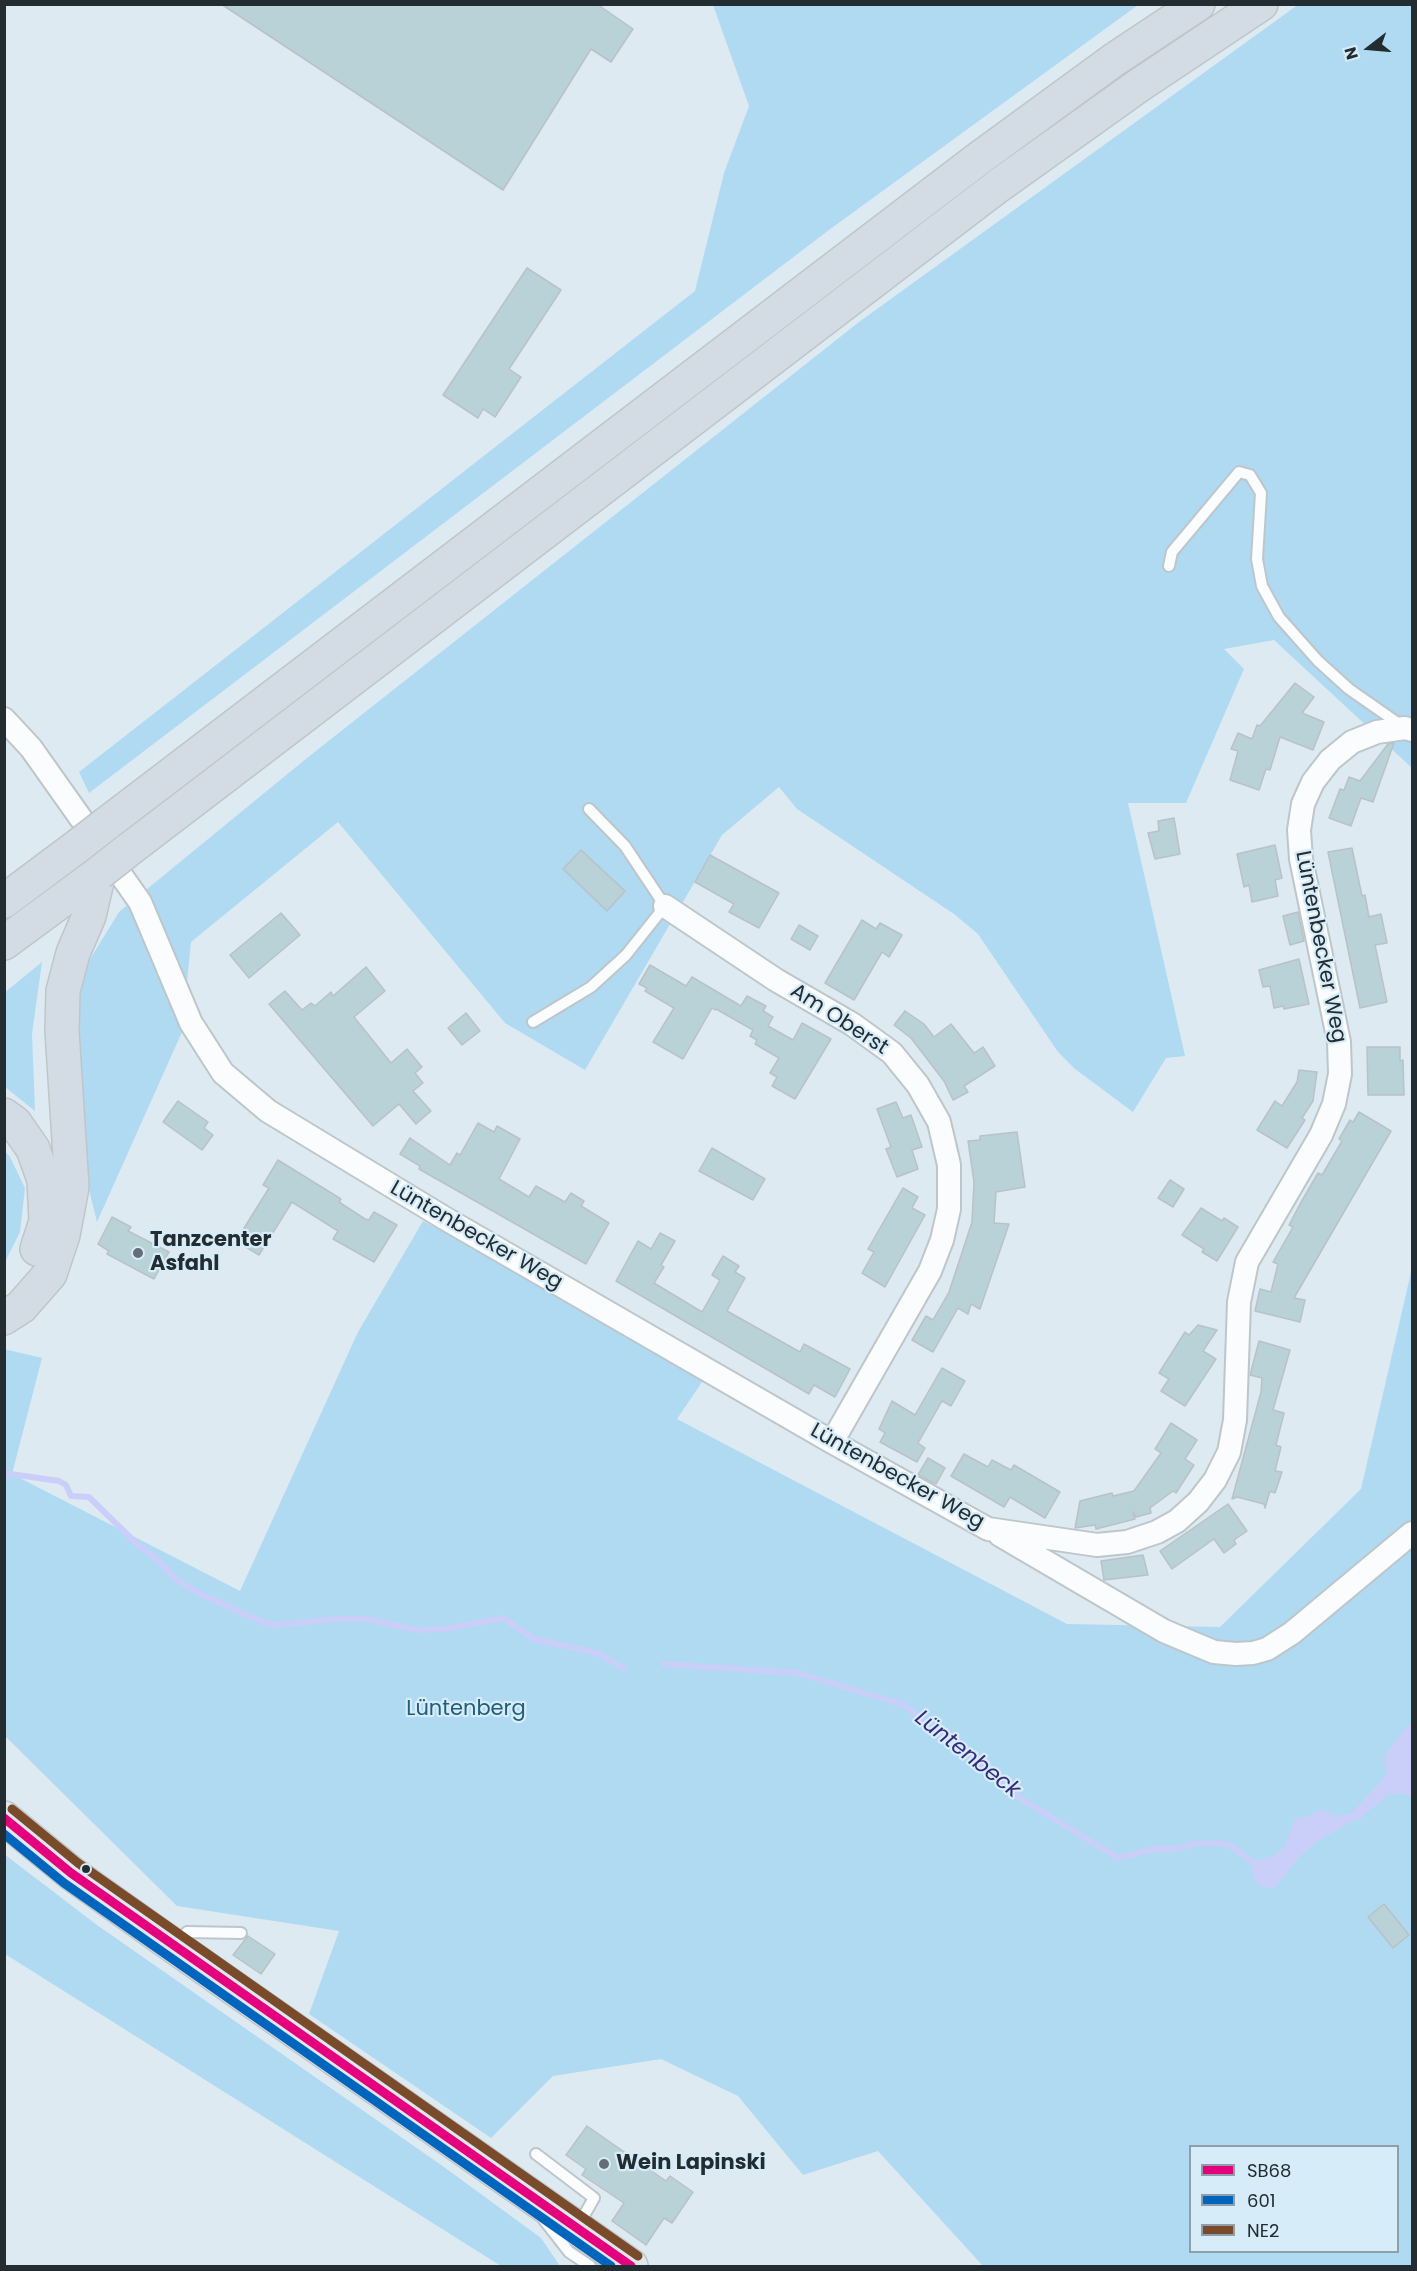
<!DOCTYPE html>
<html>
<head>
<meta charset="utf-8">
<style>
	body { margin:0 }
	#map { position:relative; width:1417px; height:2271px; overflow:hidden; background:#deeaf1; font-family:Poppins,sans-serif }
	canvas { display:block }
	.frame { position:absolute; inset:0; border:6px solid #232c30; pointer-events:none }
	.legend { position:absolute; left:1189px; top:2145px; width:210px; height:108px; box-sizing:border-box; background:#d6ecf9; border:2px solid #8e9fa9; margin:0; padding:8px 10px; list-style:none; font-size:18px; color:#232c30 }
	.legend li { display:flex; align-items:center; gap:12px; height:30px }
	.legend b { width:30px; border:2px solid #8e9fa9 }
	.north { position:absolute; left:1339px; top:18px; width:60px; height:60px; -webkit-text-stroke:4px #d6ecf9; paint-order:stroke; rotate:254deg; font-size:16px; font-weight:700; line-height:24px; text-align:center; color:#232c30 }
	.north::after { content:''; display:block; margin:auto; width:21px; height:27px; background:#232c30; clip-path:polygon(50% 0,100% 100%,50% 72%,0 100%) }
</style>
</head>
<body>
<div id="map">
<canvas width="1417" height="2271"></canvas>
<div class="frame"></div>
<ul class="legend">
<li><b style="height:8px;background:#e5007d"></b>SB68</li>
<li><b style="height:8px;background:#0065bd"></b>601</li>
<li><b style="height:8px;background:#7a4b2a"></b>NE2</li>
</ul>
<div class="north">N</div>
</div>
<script>
const ctx = document.querySelector('canvas').getContext('2d');
ctx.lineJoin = 'round';
function fill(path, color) { ctx.fillStyle = color; ctx.fill(path, 'evenodd'); }
const shape = rows => new Path2D(rows.map(r => 'M' + r).join(''));
function stroke(path, color, width, dash) { ctx.strokeStyle = color; ctx.lineWidth = width; ctx.lineCap = dash ? 'butt' : 'round'; ctx.setLineDash(dash || []); ctx.stroke(path); }
function label(font, color, halo, rows, align = 'center') {
  ctx.font = font + ' Poppins,sans-serif'; ctx.lineWidth = 4.5; ctx.setLineDash([]); ctx.textBaseline = 'middle'; ctx.strokeStyle = halo; ctx.fillStyle = color; for (const [text, x, y, turn = 0] of rows) {
    ctx.save(); ctx.translate(x, y); ctx.rotate((+turn || 0) * Math.PI / 180); ctx.textAlign = isNaN(turn) ? turn : align; if (halo) ctx.strokeText(text, 0, 0); ctx.fillText(text, 0, 0); ctx.restore();
  }
}
fill(shape([
	[1299,4,1412,5,1412,768,1274,640,1224,649,1244,669,1186,803,1128,803,1185,1056,1166,1058,1133,1112,1075,1069,1058,1052,978,934,954,914,797,809,779,787,722,835,585,1070,505,1023,338,822,191,942,182,1032,97,1222,80,1153,76,982,119,912,307,758,859,322],
	[713,5,1138,5,829,230,89,793,79,772,695,291,724,173,749,106],
	[42,962,32,1034,35,1111,5,1087,4,993],
	[5,1151,10,1157,25,1188,20,1232,5,1262],
	[423,1221,483,1252,704,1379,677,1419,1067,1624,1220,1627,1361,1489,1412,1268,1412,2266,983,2266,878,2151,803,2175,738,2096,661,2059,553,2076,491,2138,309,2014,339,1931,177,1906,5,1736,4,1349,42,1358,12,1474,240,1591,358,1332],
	[1190,2146,1398,2146,1398,2252,1190,2252],
	[4,1854,97,1925,444,2167,541,2238,560,2266,501,2266,5,1954]
]), '#afdaf2');
fill(shape([
	[1412,1720,1412,1800,1408,1795,1399,1793,1388,1795,1360,1819,1352,1821,1315,1843,1301,1855,1275,1888,1263,1887,1256,1883,1250,1863,1273,1856,1286,1846,1293,1823,1300,1817,1310,1816,1316,1811,1323,1810,1336,1816,1351,1813,1378,1785,1387,1773,1384,1760,1387,1752]
]), '#cacff9');
stroke(shape([
	[4,1473,59,1481,66,1485,71,1496,89,1497,138,1545,158,1560,174,1578,200,1594,265,1623,275,1625,337,1619,365,1619,417,1630,445,1629,503,1618,534,1639,597,1653,625,1669],
	[664,1664,798,1673,904,1705,1023,1800,1118,1858,1154,1849,1177,1849,1193,1844,1217,1843,1229,1845,1253,1862]
]), '#cacff9', 6);
const building = shape([
	[221,4,597,4,633,29,611,62,591,49,503,190,221,4],
	[527,268,561,290,509,369,521,377,495,417,483,409,478,418,443,395,527,268],
	[1295,683,1314,697,1302,713,1324,722,1313,750,1280,737,1270,770,1266,769,1259,790,1230,780,1238,751,1231,749,1238,733,1252,739,1257,725,1260,726,1295,683],
	[1394,743,1373,802,1361,798,1351,826,1329,818,1340,789,1344,790,1349,777,1360,781,1388,744,1394,743],
	[1174,818,1180,854,1155,859,1148,833,1159,831,1158,821,1174,818],
	[1275,845,1282,878,1275,880,1278,896,1252,902,1249,885,1244,887,1237,854,1275,845],
	[1352,848,1362,896,1365,895,1369,917,1381,914,1387,943,1375,945,1387,1002,1360,1008,1328,852,1352,848],
	[581,850,625,891,607,911,563,869,581,850],
	[710,855,779,893,759,928,729,912,734,904,695,882,710,855],
	[1298,912,1304,941,1290,945,1283,916,1298,912],
	[281,913,300,935,249,978,230,955,281,913],
	[862,920,876,929,880,923,902,935,889,957,882,952,854,1000,825,983,862,920],
	[799,925,818,936,810,950,791,939,799,925],
	[1299,959,1309,1004,1284,1009,1283,1006,1274,1008,1270,986,1263,987,1259,970,1299,959],
	[650,965,686,986,692,977,741,1006,747,996,766,1006,763,1011,773,1017,768,1026,793,1040,802,1023,831,1039,795,1099,772,1086,777,1077,770,1073,779,1058,755,1044,757,1040,750,1036,753,1030,716,1009,715,1010,712,1008,683,1059,653,1042,674,1008,645,991,647,988,639,984,650,965],
	[366,967,385,991,354,1017,391,1063,407,1049,422,1067,415,1073,423,1083,413,1091,431,1111,416,1124,399,1104,373,1126,269,1004,285,991,302,1010,311,1003,315,1006,331,992,333,996,366,967],
	[905,1011,924,1024,934,1037,951,1024,974,1053,983,1047,995,1066,964,1086,968,1092,953,1100,944,1081,911,1038,894,1025,905,1011],
	[466,1013,480,1031,462,1045,448,1028,466,1013],
	[1367,1047,1400,1047,1400,1061,1403,1060,1404,1095,1368,1095,1367,1047],
	[1299,1070,1317,1072,1313,1101,1302,1118,1305,1120,1287,1148,1257,1130,1275,1101,1282,1106,1297,1082,1299,1070],
	[178,1101,208,1122,204,1128,213,1135,202,1150,163,1122,178,1101],
	[896,1102,903,1118,911,1115,922,1147,912,1150,918,1169,897,1177,886,1149,891,1147,877,1109,896,1102],
	[1359,1112,1391,1131,1294,1298,1305,1300,1300,1322,1255,1311,1260,1289,1271,1292,1278,1264,1273,1262,1293,1227,1289,1225,1300,1204,1318,1173,1322,1175,1342,1141,1339,1139,1350,1120,1353,1122,1359,1112],
	[478,1123,494,1132,497,1126,520,1139,499,1179,529,1197,536,1186,565,1202,571,1193,584,1201,581,1206,609,1223,586,1264,419,1169,420,1166,400,1154,410,1138,450,1165,457,1153,460,1155,478,1123],
	[1017,1132,1025,1187,996,1192,994,1223,1009,1224,980,1309,971,1304,968,1314,958,1308,933,1352,912,1340,926,1316,933,1320,949,1292,972,1222,974,1182,968,1141,980,1140,980,1136,1017,1132],
	[712,1148,765,1179,753,1200,699,1171,712,1148],
	[278,1160,341,1199,339,1202,365,1219,369,1220,374,1212,397,1225,374,1262,333,1239,338,1231,292,1202,259,1255,236,1241,269,1188,263,1185,278,1160],
	[1170,1180,1184,1189,1173,1207,1158,1198,1170,1180],
	[903,1188,918,1197,912,1208,925,1215,885,1287,862,1273,874,1252,868,1249,903,1188],
	[1201,1208,1222,1221,1224,1218,1238,1227,1217,1261,1202,1252,1204,1249,1182,1235,1201,1208],
	[112,1217,131,1227,128,1231,169,1252,154,1279,107,1254,109,1251,98,1244,112,1217],
	[660,1233,675,1241,661,1265,664,1267,654,1283,702,1312,720,1280,712,1275,723,1256,739,1266,735,1272,745,1278,727,1311,800,1352,804,1344,850,1369,835,1397,814,1385,809,1394,616,1281,638,1241,651,1249,660,1233],
	[1198,1325,1217,1330,1203,1351,1216,1359,1185,1406,1161,1391,1169,1379,1159,1373,1185,1332,1189,1335,1198,1325],
	[1259,1341,1290,1350,1273,1410,1284,1413,1276,1445,1281,1447,1275,1471,1282,1472,1275,1493,1270,1491,1265,1508,1264,1504,1237,1497,1232,1499,1261,1392,1262,1378,1250,1375,1259,1341],
	[942,1368,965,1381,951,1406,942,1401,918,1443,925,1448,917,1462,880,1442,885,1433,879,1429,892,1401,915,1415,942,1368],
	[1171,1423,1197,1440,1185,1459,1194,1465,1176,1493,1173,1491,1150,1508,1151,1513,1136,1517,1133,1512,1135,1519,1096,1529,1095,1525,1075,1528,1080,1501,1112,1493,1113,1496,1134,1491,1161,1453,1155,1449,1171,1423],
	[964,1454,988,1467,992,1460,1011,1470,1014,1465,1060,1492,1045,1518,1010,1497,1004,1507,951,1476,964,1454],
	[928,1458,945,1468,936,1484,918,1475,928,1458],
	[1228,1504,1247,1531,1234,1540,1236,1544,1224,1553,1214,1539,1172,1569,1160,1551,1228,1504],
	[1143,1555,1148,1575,1104,1580,1101,1561,1143,1555],
	[1384,1904,1409,1935,1393,1948,1368,1917,1384,1904],
	[248,1936,275,1954,261,1974,233,1955,248,1936],
	[587,2126,666,2181,670,2176,693,2192,672,2223,664,2218,646,2245,612,2221,624,2203,582,2175,586,2169,566,2155,587,2126]
]);
fill(building, '#b8d2d8');
stroke(building, '#b8c2c7', 1.5);
const service = shape([
	[1169,566,1172,552,1239,472,1250,475,1261,493,1257,559,1262,586,1279,617,1318,661,1349,689,1402,726],
	[533,1022,591,987,626,955,665,906,625,846,589,809],
	[177,1945,187,1932,241,1933],
	[536,2154,594,2198,578,2226],
	[544,2220,569,2252,590,2266]
]);
const minor = shape([
	[4,719,31,748,140,902,191,1023,223,1073,268,1111,446,1219,832,1442,988,1529,1097,1545,1127,1542,1157,1532,1177,1521,1198,1502,1215,1480,1229,1452,1235,1420,1239,1302,1247,1262,1321,1135,1334,1104,1340,1074,1339,1042,1301,859,1299,830,1303,804,1313,782,1330,760,1352,742,1377,732,1405,728,1412,730],
	[665,906,776,980,852,1024,892,1053,918,1085,939,1122,949,1165,949,1209,942,1240,930,1271,832,1442],
	[1000,1535,1164,1631,1214,1652,1236,1654,1253,1653,1267,1649,1292,1633,1412,1533]
]);
const primary = shape([
	[4,1818,71,1873,175,1947,631,2266]
]);
const motorway = shape([
	[106,824,978,159,1115,59,1198,4],
	[127,851,998,186,1138,86,1261,4],
	[4,901,79,845],
	[4,943,99,873],
	[4,1115,15,1123,33,1149,44,1180,46,1221,37,1249],
	[4,1318,21,1307,50,1274,63,1235,72,1187,62,1031,63,991,73,953,89,916,99,873]
]);
stroke(service, '#bdc6cb', 14);
stroke(minor, '#bdc6cb', 26);
stroke(primary, '#bfc6c9', 36);
stroke(motorway, '#bfc6c9', 36);
stroke(service, '#fafcfd', 10);
stroke(minor, '#fafcfd', 22);
stroke(primary, '#e2e7ee', 33);
stroke(motorway, '#d3dbe4', 33);
const motorwayBridge = shape([
	[79,845,106,824],
	[99,873,127,851]
]);
stroke(motorwayBridge, '#bfc6c9', 36, []);
stroke(motorwayBridge, '#d3dbe4', 33);
stroke(shape([
	[4,1818,71,1873,631,2266]
]), '#e5007d', 9);
stroke(shape([
	[4,1834,64,1883,611,2266]
]), '#0065bd', 9);
stroke(shape([
	[12,1809,78,1863,638,2256]
]), '#7a4b2a', 9);
for (const [x, y, r, color] of [
	[138,1253,6,"#646e74"],
	[86,1869,5,"#232c30"],
	[604,2164,6,"#646e74"]
]) { const dot = new Path2D(); dot.arc(x, y, r, 0, 2 * Math.PI); ctx.fillStyle = color; ctx.fill(dot); stroke(dot, '#d6ecf9', 2); }
label('21px', '#232c30', '#d6ecf9', [
	["Lüntenbecker Weg",1320,947,79],
	["Am Oberst",839,1020,33],
	["Lüntenbecker Weg",476,1236,30],
	["Lüntenbecker Weg",897,1477,29]
]);
label('bold 21px', '#232c30', '#d6ecf9', [
	["Tanzcenter",150,1241],
	["Asfahl",150,1265],
	["Wein Lapinski",616,2164]
], 'left');
label('21px', '#205e7c', '#d6ecf9', [
	["Lüntenberg",466,1710]
]);
label('italic 22px', '#362a7b', '#d6ecf9', [
	["Lüntenbeck",967,1755,38]
]);
</script>
</body>
</html>
